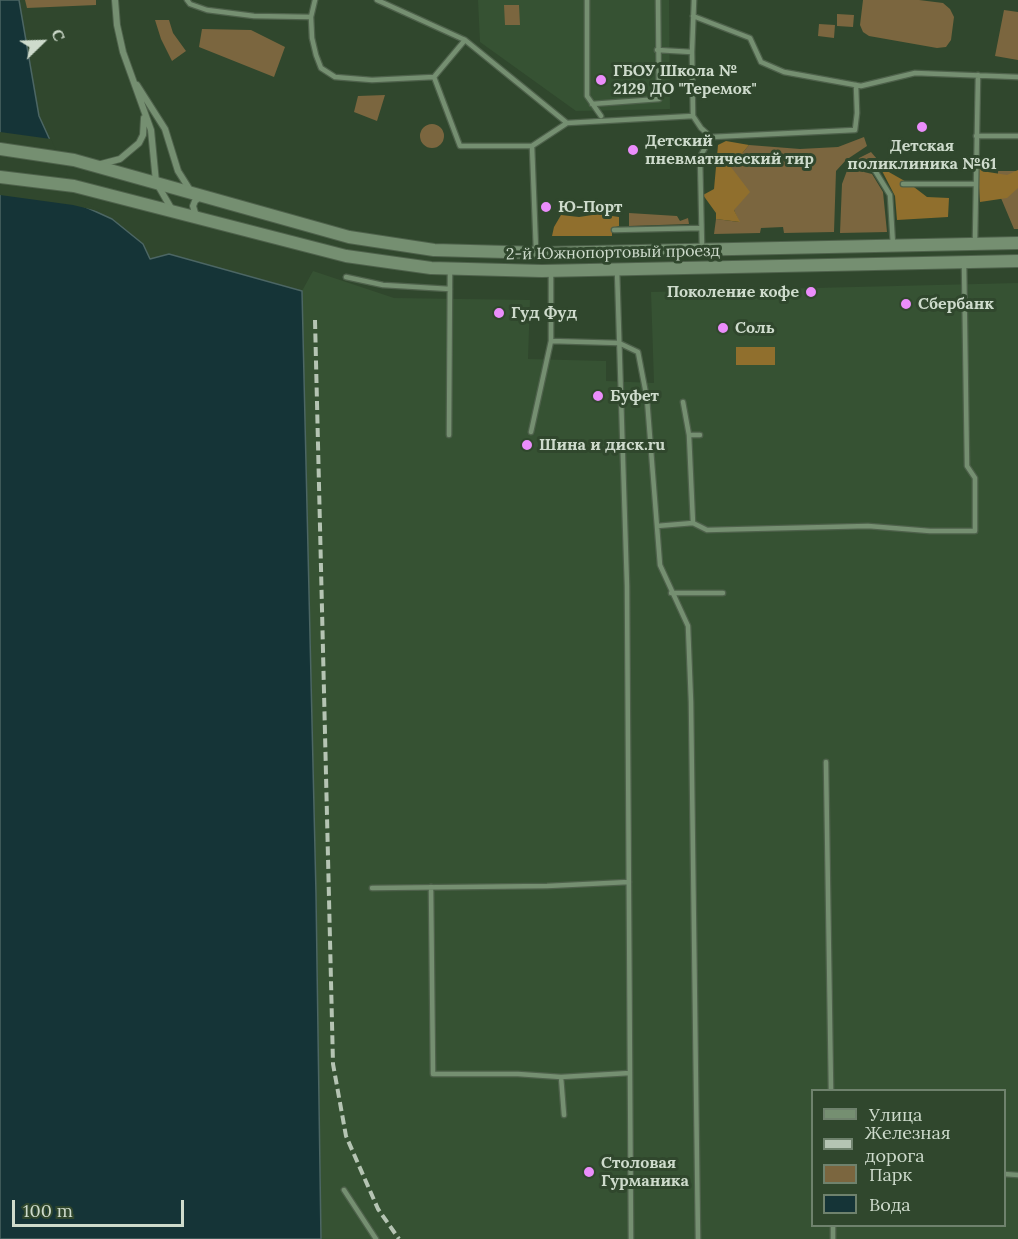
<!DOCTYPE html>
<html>
<head>
<meta charset="utf-8">
<style>
	body { margin:0 }
	#map { position:relative; width:1018px; height:1239px; overflow:hidden; background:#30472d; font-family:Lora,serif }
	canvas { display:block }
	.legend { position:absolute; left:811px; top:1089px; width:195px; height:138px; box-sizing:border-box; background:#30472d; border:2px solid #6f826d; margin:0; padding:8px 10px; list-style:none; font-size:18px; color:#cedbcc }
	.legend li { display:flex; align-items:center; gap:12px; height:30px }
	.legend b { width:30px; border:2px solid #6f826d }
	.north { position:absolute; left:12px; top:12px; width:60px; height:60px; -webkit-text-stroke:4px #30472d; paint-order:stroke; rotate:67deg; font-size:16px; font-weight:700; line-height:24px; text-align:center; color:#cedbcc }
	.north::after { content:''; display:block; margin:auto; width:21px; height:27px; background:#cedbcc; clip-path:polygon(50% 0,100% 100%,50% 72%,0 100%) }
	.scale { position:absolute; left:12px; top:1200px; width:172px; height:27px; box-sizing:border-box; border:3px solid #cedbcc; border-top:0; padding-left:8px; font-size:18px; line-height:21px; white-space:nowrap; color:#cedbcc; -webkit-text-stroke:4px #30472d; paint-order:stroke }
</style>
</head>
<body>
<div id="map">
<canvas width="1018" height="1239"></canvas>
<ul class="legend">
<li><b style="height:8px;background:#758f71"></b>Улица</li>
<li><b style="height:8px;background:#b5c4b3"></b>Железная дорога</li>
<li><b style="height:16px;background:#7b663f"></b>Парк</li>
<li><b style="height:16px;background:#153437"></b>Вода</li>
</ul>
<div class="north">С</div>
<div class="scale">100 m</div>
</div>
<script>
const ctx = document.querySelector('canvas').getContext('2d');
ctx.lineJoin = 'round';
function fill(path, color) { ctx.fillStyle = color; ctx.fill(path, 'evenodd'); }
const shape = rows => new Path2D(rows.map(r => 'M' + r).join(''));
function stroke(path, color, width, dash) { ctx.strokeStyle = color; ctx.lineWidth = width; ctx.lineCap = dash ? 'butt' : 'round'; ctx.setLineDash(dash || []); ctx.stroke(path); }
function label(font, color, halo, rows, align = 'center') {
  ctx.font = font + ' Lora,serif'; ctx.lineWidth = 6; ctx.setLineDash([]); ctx.textBaseline = 'middle'; ctx.strokeStyle = halo; ctx.fillStyle = color; for (const [text, x, y, turn = 0] of rows) {
    ctx.save(); ctx.translate(x, y); ctx.rotate((+turn || 0) * Math.PI / 180); ctx.textAlign = isNaN(turn) ? turn : align; if (halo) ctx.strokeText(text, 0, 0); ctx.fillText(text, 0, 0); ctx.restore();
  }
}
fill(shape([
	[478,0,669,0,670,109,576,111,480,42],
	[313,271,394,298,530,300,528,359,606,361,606,381,654,383,651,292,1018,283,1018,1239,321,1239,316,894,302,291],
	[812,1090,1004,1090,1004,1226,812,1226]
]), '#365233');
fill(shape([
	[25,0,96,0,96,5,27,8],
	[863,0,919,0,943,3,950,9,954,17,951,40,946,47,937,48,869,36,863,32,860,25],
	[504,5,519,5,520,25,505,25],
	[1004,10,1018,12,1018,60,995,56],
	[837,14,854,15,853,27,837,26],
	[155,20,169,20,173,33,186,51,172,61,161,39],
	[819,24,835,25,834,38,818,36],
	[202,29,251,30,285,47,274,77,199,47],
	[385,95,377,121,354,112,358,96],
	'420 136a12 12 0 1 1 24 0a12 12 0 1 1-24 0Z',
	[864,137,867,146,846,160,836,171,834,232,784,233,783,227,761,228,760,233,714,234,716,219,739,222,734,210,731,167,749,145,800,149,838,147],
	[871,152,883,166,880,167,874,164,864,162,864,172,872,174,883,192,887,232,840,233,842,184,848,168,859,158],
	[998,171,1018,171,1018,229,1014,229,998,191],
	[629,213,677,216,680,221,688,218,689,224,629,226]
]), '#7b663f');
fill(shape([
	[726,141,749,145,731,167,750,192,734,210,740,222,716,219,716,213,703,195,714,189,718,145],
	[977,158,988,172,1007,175,1018,170,1018,188,1007,198,980,202],
	[880,167,910,184,927,197,949,198,948,217,897,220,895,196],
	[599,214,619,217,619,226,612,228,612,236,552,236,554,227,561,215,579,217],
	[736,347,775,347,775,365,736,365]
]), '#906f2d');
const water = shape([
	[0,0,19,0,39,116,79,204,112,219,143,244,150,259,169,254,302,291,316,894,321,1239,0,1239,0,0]
]);
fill(water, '#153437');
stroke(water, '#4c6664', 1.5);
fill(shape([
	[0,132,51,139,81,201,106,213,73,205,0,195]
]), '#30472d');
const service = shape([
	[187,0,190,4,207,10,254,16,311,17],
	[315,0,311,17,312,38,316,55,321,68,335,77,372,80,434,77,460,146,532,146,567,123,693,116],
	[377,0,465,40,567,123],
	[587,0,587,96,601,116],
	[694,0,692,52,693,116,701,128,711,137,855,130,857,113,856,85],
	[693,16,750,38,761,62,784,72,861,86,915,73,1018,77],
	[657,50,692,52],
	[434,77,465,40],
	[592,104,659,99,658,0],
	[976,136,1018,136],
	[532,146,536,250],
	[864,166,874,169,890,195,893,245],
	[903,184,975,184],
	[614,230,701,228],
	[975,241,978,75],
	[702,248,700,157,711,137],
	[617,270,627,586,631,1239],
	[346,277,383,285,450,289],
	[551,341,619,343,638,352,647,399,660,565,688,626,691,702,698,1239],
	[531,432,551,341,551,272],
	[449,435,450,269],
	[689,435,700,435],
	[693,523,707,530,868,526,930,531,975,531,975,478,967,466,964,262],
	[657,526,693,523,689,435,683,402],
	[671,593,723,593],
	[826,762,831,1090],
	[431,887,433,1074,518,1074,561,1077,630,1073],
	[372,888,547,886,629,882],
	[561,1077,564,1115],
	[1004,1174,1018,1175],
	[344,1190,376,1239],
	[833,1226,833,1239]
]);
const minor = shape([
	[115,0,117,25,123,52,151,130,156,182,171,208],
	[137,85,165,129,178,171,190,190],
	[101,164,120,159,139,143,143,135,144,118],
	[196,216,193,206,195,201,200,197]
]);
const secondary = shape([
	[0,149,74,160,349,237,434,250,543,253,1018,243],
	[0,177,74,186,346,256,431,268,542,271,1018,261]
]);
stroke(service, '#4e614b', 7);
stroke(minor, '#4e614b', 8);
stroke(secondary, '#4e614b', 14);
stroke(service, '#758f71', 4.5);
stroke(minor, '#758f71', 6);
stroke(secondary, '#758f71', 12);
stroke(shape([
	[315,320,333,1064,346,1136,378,1209,399,1239]
]), '#b5c4b3', 4, [9, 4.5]);
for (const [x, y, r, color] of [
	[601,80,6,"#eb8dfb"],
	[922,127,6,"#eb8dfb"],
	[633,150,6,"#eb8dfb"],
	[546,207,6,"#eb8dfb"],
	[811,292,6,"#eb8dfb"],
	[906,304,6,"#eb8dfb"],
	[499,313,6,"#eb8dfb"],
	[723,328,6,"#eb8dfb"],
	[598,396,6,"#eb8dfb"],
	[527,445,6,"#eb8dfb"],
	[589,1172,6,"#eb8dfb"]
]) { const dot = new Path2D(); dot.arc(x, y, r, 0, 2 * Math.PI); ctx.fillStyle = color; ctx.fill(dot); stroke(dot, '#30472d', 2); }
label('bold 16px', '#cedbcc', '#30472d', [
	["ГБОУ Школа №",613,71],
	["2129 ДО \"Теремок\"",613,89],
	["Детский",645,141],
	["пневматический тир",645,159],
	["Детская",922,146,"center"],
	["поликлиника №61",922,164,"center"],
	["Ю-Порт",558,207],
	["Поколение кофе",799,292,"right"],
	["Сбербанк",918,304],
	["Гуд Фуд",511,313],
	["Соль",735,328],
	["Буфет",610,396],
	["Шина и диск.ru",539,445],
	["Столовая",601,1163],
	["Гурманика",601,1181]
], 'left');
label('16px', '#cedbcc', '#30472d', [
	["2-й Южнопортовый проезд",613,253,-1]
]);
</script>
</body>
</html>
